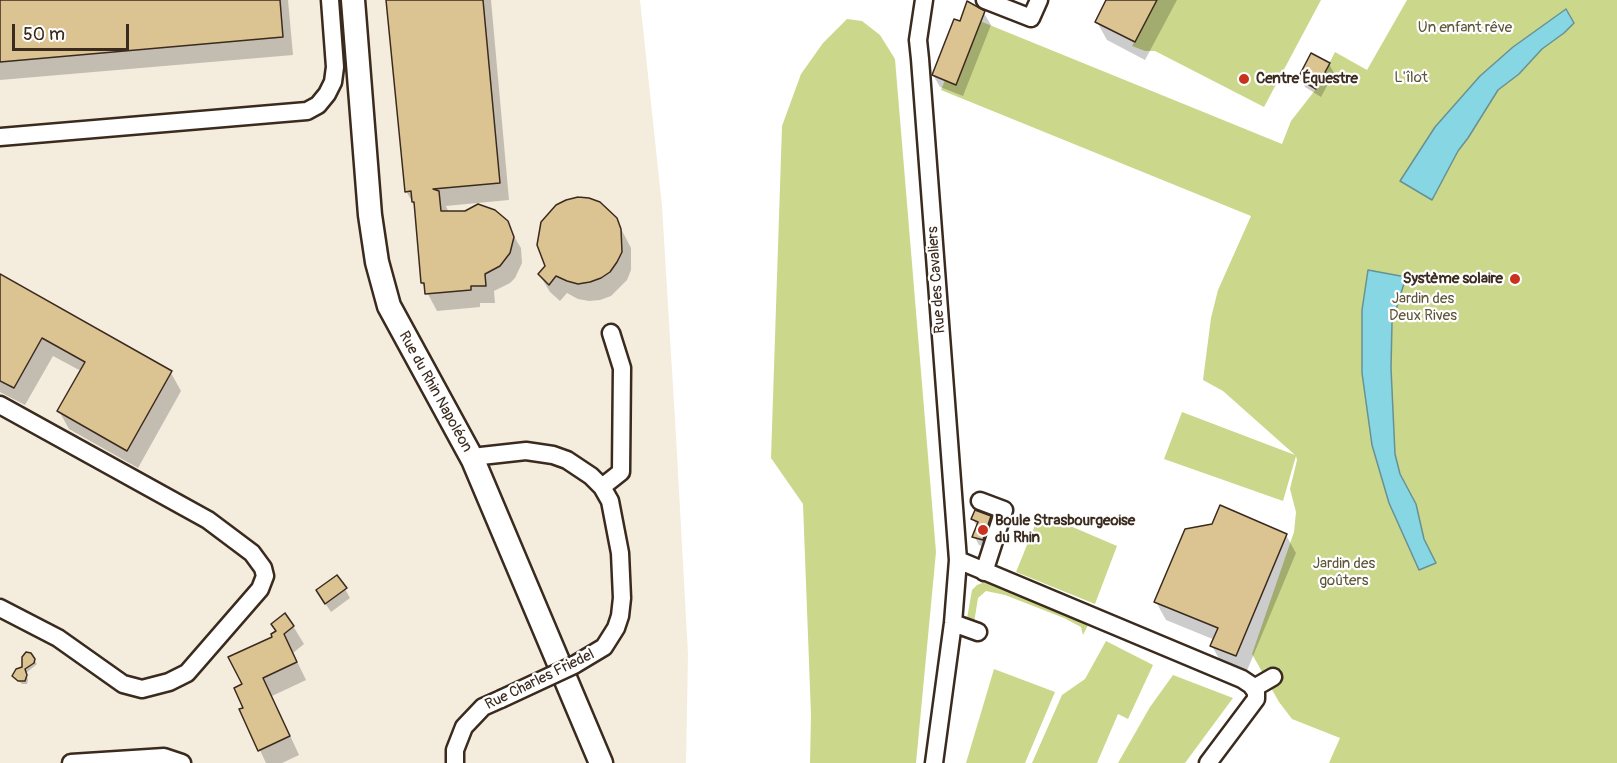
<!DOCTYPE html>
<html>
<head>
<meta charset="utf-8">
<style>
	body { margin:0 }
	#map { position:relative; width:1617px; height:763px; overflow:hidden; background:#fff; font-family:Pangolin,sans-serif }
	canvas { display:block }
	.scale { position:absolute; left:12px; top:24px; width:117px; height:27px; box-sizing:border-box; border:3px solid #3b2a1e; border-top:0; padding-left:8px; font-size:18px; line-height:21px; white-space:nowrap; color:#3b2a1e; -webkit-text-stroke:4px #fff; paint-order:stroke }
</style>
</head>
<body>
<div id="map">
<canvas width="1617" height="763"></canvas>
<div class="scale">50 m</div>
</div>
<script>
const ctx = document.querySelector('canvas').getContext('2d');
ctx.lineJoin = 'round';
function fill(path, color) { ctx.fillStyle = color; ctx.fill(path, 'evenodd'); }
const shape = rows => new Path2D(rows.map(r => 'M' + r).join(''));
function stroke(path, color, width, dash) { ctx.strokeStyle = color; ctx.lineWidth = width; ctx.lineCap = dash ? 'butt' : 'round'; ctx.setLineDash(dash || []); ctx.stroke(path); }
function label(font, color, halo, rows, align = 'center') {
  ctx.font = font + ' Pangolin,sans-serif'; ctx.lineWidth = 4.5; ctx.setLineDash([]); ctx.textBaseline = 'middle'; ctx.strokeStyle = halo; ctx.fillStyle = color; for (const [text, x, y, turn = 0] of rows) {
    ctx.save(); ctx.translate(x, y); ctx.rotate((+turn || 0) * Math.PI / 180); ctx.textAlign = isNaN(turn) ? turn : align; if (halo) ctx.strokeText(text, 0, 0); ctx.fillText(text, 0, 0); ctx.restore();
  }
}
fill(shape([
	[0,0,640,0,662,206,676,436,688,654,686,763,0,763]
]), '#f4edde');
fill(shape([
	[1157,0,1321,0,1264,107,1155,51,1145,51,1132,46],
	[1407,0,1617,0,1617,763,1329,763,1340,738,1292,719,1279,702,1252,654,1294,532,1296,512,1290,489,1297,460,1296,456,1283,501,1164,459,1182,412,1295,455,1223,391,1203,380,1211,318,1218,290,1251,216,941,90,970,17,1282,144,1291,121,1316,89,1335,52,1367,70],
	[847,19,862,21,880,35,895,59,936,552,916,763,810,763,811,715,803,504,771,458,782,126,801,74,823,43],
	[1040,513,1117,546,1095,604,1016,572],
	[985,582,992,583,1089,623,1083,635,1081,627,1064,618,1005,595,986,591,978,598,974,623,966,624,972,590,977,585],
	[1106,641,1153,665,1128,719,1118,714,1097,763,1032,763,1062,695,1085,679],
	[994,669,1055,692,1025,763,966,763],
	[1173,675,1233,698,1185,763,1118,763,1150,707]
]), '#cbd88b');
const water = shape([
	[1566,9,1574,23,1564,33,1542,49,1519,74,1498,90,1468,138,1458,151,1432,200,1400,181,1435,127,1480,76,1513,47,1566,9],
	[1368,270,1406,277,1392,323,1391,368,1395,454,1400,474,1416,504,1424,539,1436,563,1419,570,1389,503,1372,445,1362,373,1362,310,1368,270]
]);
fill(water, '#86d6e3');
stroke(water, '#689194', 1.5);
fill(shape([
	[0,0,288,0,293,55,0,80],
	[388,0,491,0,509,200,446,206,449,213,510,230,521,248,522,263,515,278,510,283,494,291,495,303,480,303,480,307,437,311,422,283,416,208,406,191],
	[1108,0,1177,0,1145,60,1107,40,1097,22],
	[984,13,991,25,963,96,940,87,933,75,961,23],
	[1329,64,1334,73,1321,97,1305,87,1299,78],
	[616,219,631,248,631,270,627,280,611,296,600,300,589,301,578,299,567,293,560,301,550,292,539,274],
	[0,276,171,373,181,391,138,468,69,429,59,411,81,371,53,356,25,405,0,392],
	[990,518,995,526,988,548,979,545,974,536,977,527,973,519],
	[1286,535,1296,553,1246,673,1222,664,1212,646,1215,640,1166,620,1156,602],
	[345,589,350,598,331,612,323,600],
	[293,626,304,644,293,653,306,680,272,696,299,755,282,763,266,763,241,710,245,709,244,685,274,638],
	[30,654,37,664,26,673,28,680,27,684,22,684,13,676,23,668]
]), '#0003');
const building = shape([
	[0,0,280,0,283,37,0,62,0,0],
	[386,0,483,0,500,183,433,189,439,191,441,211,465,211,478,204,495,210,508,221,514,237,510,253,500,266,485,274,486,286,471,286,471,290,425,294,424,283,421,283,414,202,412,202,411,191,405,192,386,0],
	[1106,0,1157,0,1135,42,1095,22,1106,0],
	[967,1,985,11,956,85,932,75,954,19,960,21,967,1],
	[1311,53,1330,63,1316,89,1298,78,1311,53],
	[578,197,589,198,600,202,617,218,621,229,622,252,617,262,610,272,601,278,590,282,578,284,567,281,556,276,549,285,538,274,545,266,537,245,541,222,556,205,566,200,578,197],
	[0,274,172,371,127,451,57,411,85,362,42,338,14,388,0,381,0,274],
	[1220,505,1287,534,1236,656,1210,646,1218,628,1154,602,1185,529,1212,524,1220,505],
	[975,510,991,516,983,540,972,537,978,522,971,519,975,510],
	[337,575,347,588,325,604,316,590,337,575],
	[285,613,294,626,284,634,297,662,263,678,290,736,258,751,239,709,243,708,234,688,242,684,228,657,272,637,271,634,276,631,271,624,285,613],
	[26,652,31,653,35,659,34,663,25,669,27,675,25,681,18,681,12,676,16,669,22,667,22,657,26,652]
]);
fill(building, '#dcc392');
stroke(building, '#3b2a1e', 1.5);
const minor = shape([
	[924,0,918,40,920,59,958,560,953,623,934,763],
	[985,0,1031,18,1039,0],
	[0,137,307,111,318,105,327,94,333,82,335,67,330,0],
	[0,405,208,520,252,553,263,568,265,576,260,589,187,673,169,682,142,689,123,684,58,638,0,608],
	[473,460,481,456,526,451,553,455,567,460,591,476,602,487,610,501,620,553,622,598,620,616,616,628,604,647,574,665],
	[602,487,621,472,622,368,611,333],
	[980,501,1004,510,984,572],
	[958,560,1242,679,1251,685,1256,692,1256,699,1208,763],
	[953,623,978,632],
	[1254,688,1273,677],
	[71,763,164,757,182,763],
	[455,763,455,750,464,727,483,707,501,699]
]);
const major = shape([
	[353,0,370,215,377,262,389,306,473,460,601,763]
]);
stroke(minor, '#3b2a1e', 21);
stroke(major, '#3b2a1e', 27);
stroke(minor, '#fff', 16);
stroke(major, '#fff', 22);
const minorBridge = shape([
	[501,699,574,665]
]);
stroke(minorBridge, '#3b2a1e', 21, []);
stroke(minorBridge, '#fff', 16);
for (const [x, y, r, color] of [
	[1244,79,6,"#c8321e"],
	[1515,279,6,"#c8321e"],
	[983,530,6,"#c8321e"]
]) { const dot = new Path2D(); dot.arc(x, y, r, 0, 2 * Math.PI); ctx.fillStyle = color; ctx.fill(dot); stroke(dot, '#fff', 2); }
label('15px', '#5f5639', '#fff', [
	["Un enfant rêve",1465,28],
	["L'îlot",1411,78],
	["Jardin des",1423,299],
	["Deux Rives",1423,316],
	["Jardin des",1344,564],
	["goûters",1344,581]
]);
label('bold 15px', '#3b2a1e', '#fff', [
	["Centre Équestre",1256,79],
	["Système solaire",1503,279,"right"],
	["Boule Strasbourgeoise",995,521],
	["du Rhin",995,538]
], 'left');
label('15px', '#3b2a1e', '#fff', [
	["Rue des Cavaliers",937,280,-94],
	["Rue du Rhin Napoléon",435,392,61],
	["Rue Charles Friedel",540,680,-26]
]);
</script>
</body>
</html>
